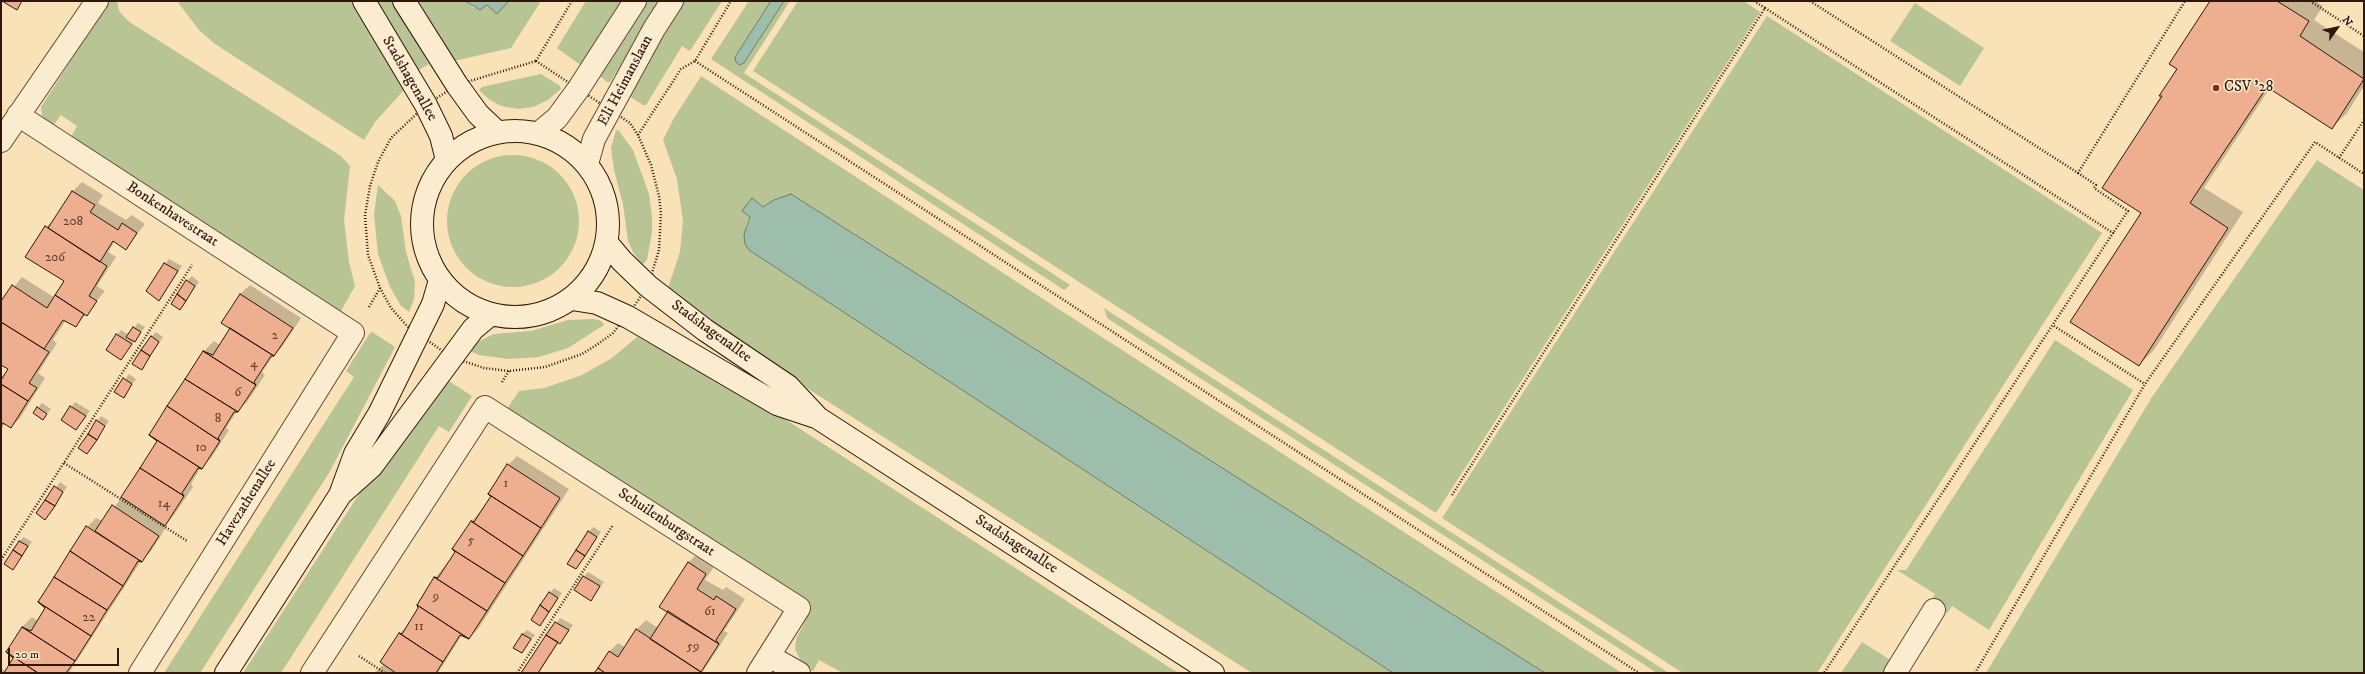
<!DOCTYPE html>
<html>
<head>
<meta charset="utf-8">
<style>
	body { margin:0 }
	#map { position:relative; width:2365px; height:674px; overflow:hidden; background:#f9e2b7; font-family:"IM FELL DW Pica",serif }
	canvas { display:block }
	.frame { position:absolute; inset:0; border:2px solid #2f170b; pointer-events:none }
	.north { position:absolute; left:2317px; top:8px; width:40px; height:40px; -webkit-text-stroke:3px #fbecd0; paint-order:stroke; rotate:57deg; font-size:11px; font-weight:700; line-height:16px; text-align:center; color:#2f170b }
	.north::after { content:''; display:block; margin:auto; width:14px; height:18px; background:#2f170b; clip-path:polygon(50% 0,100% 100%,50% 72%,0 100%) }
	.scale { position:absolute; left:8px; top:648px; width:111px; height:18px; box-sizing:border-box; border:2px solid #2f170b; border-top:0; padding-left:5px; font-size:12px; line-height:14px; white-space:nowrap; color:#2f170b; -webkit-text-stroke:3px #fbecd0; paint-order:stroke }
</style>
</head>
<body>
<div id="map">
<canvas width="2365" height="674"></canvas>
<div class="frame"></div>
<div class="north">N</div>
<div class="scale">20 m</div>
</div>
<script>
const ctx = document.querySelector('canvas').getContext('2d');
ctx.lineJoin = 'round';
function fill(path, color) { ctx.fillStyle = color; ctx.fill(path, 'evenodd'); }
const shape = rows => new Path2D(rows.map(r => 'M' + r).join(''));
function stroke(path, color, width, dash) { ctx.strokeStyle = color; ctx.lineWidth = width; ctx.lineCap = dash ? 'butt' : 'round'; ctx.setLineDash(dash || []); ctx.stroke(path); }
function label(font, color, halo, rows, align = 'center') {
  ctx.font = font + ' "IM FELL DW Pica",serif'; ctx.lineWidth = 3; ctx.setLineDash([]); ctx.textBaseline = 'middle'; ctx.strokeStyle = halo; ctx.fillStyle = color; for (const [text, x, y, turn = 0] of rows) {
    ctx.save(); ctx.translate(x, y); ctx.rotate((+turn || 0) * Math.PI / 180); ctx.textAlign = isNaN(turn) ? turn : align; if (halo) ctx.strokeText(text, 0, 0); ctx.fillText(text, 0, 0); ctx.restore();
  }
}
fill(shape([
	[109,1,117,1,119,11,128,21,341,156,350,166,344,220,349,262,355,286,340,313,70,139,77,126,61,115,52,127,43,120,41,107],
	[177,1,353,1,404,90,375,122,364,140,215,44,199,30],
	[375,1,392,1,429,64,417,71],
	[414,1,465,1,474,8,506,1,541,1,511,48,454,61],
	[586,1,624,1,583,63,579,64,557,48],
	[646,1,662,1,610,82,607,82,599,75],
	[684,1,722,1,690,51,682,46,646,105,643,105,629,96,662,35],
	[749,1,771,1,735,57,736,62,739,65,744,63,784,1,790,1,744,73,1070,285,1064,290,711,59],
	[798,1,1744,1,1760,12,1436,513,753,71],
	[1915,3,1984,48,1960,86,1890,41],
	[1767,16,2102,233,1817,673,1683,673,1442,518],
	[541,74,560,86,561,89,548,100,533,107,518,109,501,106,490,100,479,90,482,87],
	[701,76,1040,297,1622,673,1545,673,791,194,774,200,763,207,752,199,750,217,746,225,749,250,1393,673,1252,673,746,349,668,288,680,252,683,221,677,179,663,140,674,118],
	[616,130,619,131,633,150,649,194,652,216,652,232,647,260,642,265,633,252,628,241,623,204,614,170,611,148],
	'447 221a66 66 0 1 1 132 0a66 66 0 1 1-132 0Z',
	[2317,160,2364,190,2364,673,1986,673,2152,397],
	[378,185,395,201,401,216,406,252,415,282,414,299,409,312,401,306,390,287,378,254,374,214],
	[1104,308,1669,673,1657,673,1107,318],
	[594,319,601,321,604,325,568,348,539,357,509,359,479,355,470,351,477,342,494,334,531,331,568,320],
	[372,332,395,347,329,473,200,673,164,673,354,377,346,371,370,333],
	[637,337,740,390,1178,673,843,673,819,660,813,671,802,663,795,649,796,639,807,618,809,610,507,409,519,391,544,388,582,375,612,358],
	[2055,340,2133,390,1989,630,1952,606,1947,613,1930,603,1935,594,1897,570,1906,570],
	[444,378,472,396,449,432,439,426,281,673,243,673,376,468],
	[1862,642,1892,661,1884,673,1841,673]
]), '#b8c493');
const water = shape([
	[465,1,506,1,508,2,497,14,487,5,480,10,465,1],
	[771,1,784,1,744,63,739,65,736,62,735,57,771,1],
	[791,194,1545,673,1393,673,749,250,745,244,744,234,750,217,742,211,752,198,763,207,774,200,791,194]
]);
fill(water, '#9ebeac');
stroke(water, '#727b6c', 1);
fill(shape([
	[2211,1,2316,1,2323,6,2314,20,2364,52,2364,86,2347,113,2332,128,2270,88,2204,188,2243,212,2154,350,2139,365,2142,213,2104,188,2178,68],
	[82,182,103,195,98,203,126,220,132,215,145,224,126,248,115,241,108,252,116,257,97,286,105,291,76,326,66,320,53,340,57,343,38,373,45,378,20,418,11,427,5,423,1,430,1,381,9,369,1,363,1,303,22,277,55,298,65,281,46,227,56,218,73,191],
	[169,259,182,266,159,300,147,290],
	[192,276,199,282,180,308,187,281],
	[250,285,301,318,282,347,273,356,262,372,265,375,247,402,237,411,226,428,229,430,211,458,201,467,191,484,193,487,174,515,165,525,167,526,151,551,141,561,69,673,1,673,1,668,6,672,15,658,6,652,23,626,32,617,38,621,47,608,38,602,87,527,96,518,103,521,122,497,158,441,150,434,205,350,214,341,220,345,231,328,223,322,240,294],
	[138,323,145,327,121,359,117,335,121,330,129,335],
	[156,332,163,337,141,369,151,337],
	[129,374,136,379,123,396,116,392],
	[75,402,90,411,76,429,62,420],
	[42,403,51,409,43,419,38,408],
	[101,416,109,421,87,453,80,448],
	[517,456,569,489,478,629,469,638,462,635,438,673,374,673,384,664,381,662,400,633,409,624,435,578,456,552,453,550,472,521,492,496,508,465],
	[60,482,67,487,45,518,38,513],
	[593,527,601,532,576,568,589,532],
	[24,537,32,542,13,568,19,541],
	[698,553,715,565,705,580,723,590,726,587,745,599,724,631,728,633,702,673,596,673,609,652,618,643,625,647,637,629,646,620,658,628,668,612,660,606,689,562],
	[588,572,604,582,591,600,584,577],
	[554,588,562,593,540,624,532,619],
	[560,618,573,625,564,638,559,642,539,673,522,673],
	[527,630,535,635,522,652,522,634]
]), '#0003');
const building = shape([
	[2,1,22,1,17,10,2,1],
	[2210,1,2277,1,2309,21,2300,36,2364,79,2332,129,2267,87,2190,203,2228,228,2139,366,2070,322,2141,213,2102,188,2162,96,2159,96,2177,69,2169,64,2210,1],
	[72,191,95,205,90,212,118,230,122,223,137,233,126,250,113,241,100,262,48,228,72,191],
	[45,226,107,266,89,296,97,301,87,316,55,295,64,281,25,257,45,226],
	[164,263,178,271,159,301,146,291,164,263],
	[186,280,195,286,186,301,177,294,186,280],
	[12,285,47,308,55,295,84,314,76,327,63,320,44,349,1,322,1,301,12,285],
	[177,294,186,301,180,310,171,304,177,294],
	[240,294,293,328,274,356,221,323,240,294],
	[1,322,49,352,29,383,37,388,28,401,1,384,1,380,8,369,1,365,1,322],
	[133,327,141,332,135,342,126,337,133,327],
	[230,328,274,356,271,356,254,382,256,385,203,351,213,355,230,328],
	[116,334,132,344,121,360,106,350,116,334],
	[151,336,159,342,150,356,141,350,151,336],
	[141,350,150,356,142,370,132,364,141,350],
	[203,351,256,385,238,412,185,379,203,351],
	[123,378,132,384,124,398,114,392,123,378],
	[185,379,238,412,234,412,218,438,220,441,167,406,185,379],
	[1,384,28,401,11,428,3,423,1,426,1,384],
	[70,406,86,416,76,430,61,420,70,406],
	[167,406,220,441,202,469,149,435,167,406],
	[37,407,47,414,43,420,33,413,37,407],
	[96,420,105,426,97,440,88,434,96,420],
	[88,434,97,440,87,454,78,448,88,434],
	[149,435,202,469,198,468,182,493,184,496,140,468,157,441,149,435],
	[507,464,560,498,541,528,488,494,507,464],
	[140,468,184,496,165,526,121,497,140,468],
	[54,486,63,492,55,506,45,500,54,486],
	[488,494,541,528,523,556,471,521,474,522,491,496,488,494],
	[45,500,55,506,45,520,36,513,45,500],
	[112,505,159,536,142,562,95,531,112,505],
	[471,521,523,556,505,583,452,549,471,521],
	[86,526,142,562,138,561,123,586,70,551,86,526],
	[588,531,597,537,585,556,576,550,588,531],
	[19,541,28,546,22,556,13,550,19,541],
	[452,549,505,583,487,611,434,577,438,578,455,552,452,549],
	[13,550,22,556,13,570,4,564,13,550],
	[576,550,585,556,576,569,567,564,576,550],
	[70,551,123,586,107,610,54,577,70,551],
	[688,562,706,574,697,589,714,600,716,596,736,609,716,640,719,644,659,607,688,562],
	[583,576,600,586,591,601,574,590,583,576],
	[54,577,107,610,91,636,38,602,54,577],
	[434,577,487,611,469,639,417,605,434,577],
	[549,592,558,598,549,612,540,605,549,592],
	[38,602,91,636,75,661,22,627,31,631,45,608,38,602],
	[417,605,469,639,460,635,443,662,399,633,402,634,418,608,417,605],
	[540,605,549,612,540,626,531,620,540,605],
	[668,611,719,644,701,672,650,639,668,611],
	[555,622,569,630,560,644,546,635,555,622],
	[22,627,75,661,66,673,38,673,6,652,22,627],
	[636,629,701,672,700,673,605,673,598,668,609,651,618,657,636,629],
	[399,633,443,662,436,673,396,673,380,662,399,633],
	[522,634,531,639,522,653,513,648,522,634],
	[546,635,558,642,538,673,521,673,546,635],
	[6,652,38,673,4,673,13,658,6,652],
	[598,668,605,673,594,673,598,668]
]);
fill(building, '#edaf8f');
stroke(building, '#2f170b', 1);
const lane = shape([
	[1895,673,1934,610]
]);
const street = shape([
	[18,115,353,333,140,673],
	[539,133,557,118,579,88,635,1],
	[1,141,97,1],
	[587,164,594,139,654,29,672,1],
	[769,656,799,673],
	[312,673,485,407,799,608,758,673]
]);
const secondary = shape([
	[364,1,426,105,441,136,447,160],
	[404,1,457,85,478,114,497,132],
	'422 224a93 93 0 1 1 186 0a93 93 0 1 1-186 0Z',
	[607,243,622,261,648,286,705,330,788,386,818,418,1213,673],
	[572,299,597,303,628,317,777,404,816,417],
	[343,492,372,466,473,329,491,314],
	[226,673,340,495,355,454,379,414,433,304,440,280]
]);
stroke(lane, '#624a36', 24);
stroke(street, '#624a36', 24);
stroke(secondary, '#2f170b', 24);
stroke(shape([
	[1810,1,2078,173,2185,1],
	[2310,1,2364,36],
	[1765,8,2113,233,1824,673],
	[536,61,630,123,638,135,651,165,659,196,661,213,659,250,648,286,637,302,613,333,598,344,582,354,545,367,509,371,484,368,451,357,407,326,391,308,380,288,368,255,365,215,370,186,378,162,391,138,426,105,457,85,536,61],
	[536,61,572,1],
	[695,61,1639,673],
	[638,135,681,69,695,61,731,1],
	[2339,158,2364,120],
	[2078,173,2096,185,2094,188,2128,211,2113,233],
	[369,307,380,288],
	[2054,326,2145,384],
	[502,382,509,371],
	[64,463,187,541],
	[1452,495,1765,8,1754,1],
	[1,560,192,265],
	[359,656,385,673],
	[517,673,613,525],
	[1975,673,2145,384,2315,142,2364,174]
]), '#2f170b', 2.5, [1, 2]);
stroke(lane, '#fbecd0', 22);
stroke(street, '#fbecd0', 22);
stroke(secondary, '#fbecd0', 22);
for (const [x, y, r, color] of [
	[2216,88,4,"#8f2418"]
]) { const dot = new Path2D(); dot.arc(x, y, r, 0, 2 * Math.PI); ctx.fillStyle = color; ctx.fill(dot); stroke(dot, '#fbecd0', 1.5); }
label('13px', '#5e3d2c', null, [
	["208",73,222],
	["206",55,258],
	["2",275,336],
	["4",254,364],
	["6",238,393],
	["8",218,419],
	["10",201,448],
	["1",506,484],
	["14",164,504],
	["5",471,541],
	["9",436,597],
	["61",710,612],
	["22",89,618],
	["11",419,627],
	["59",693,647]
]);
label('15px', '#2f170b', '#fbecd0', [
	["Stadshagenallee",409,79,60],
	["Eli Heimanslaan",626,81,-62],
	["Bonkenhavestraat",172,215,33],
	["Stadshagenallee",711,332,36],
	["Havezathenallee",247,503,-58],
	["Schuilenburgstraat",666,523,33],
	["Stadshagenallee",1016,545,33]
]);
label('15px', '#2f170b', '#fbecd0', [
	["CSV '28",2224,88]
], 'left');
</script>
</body>
</html>
